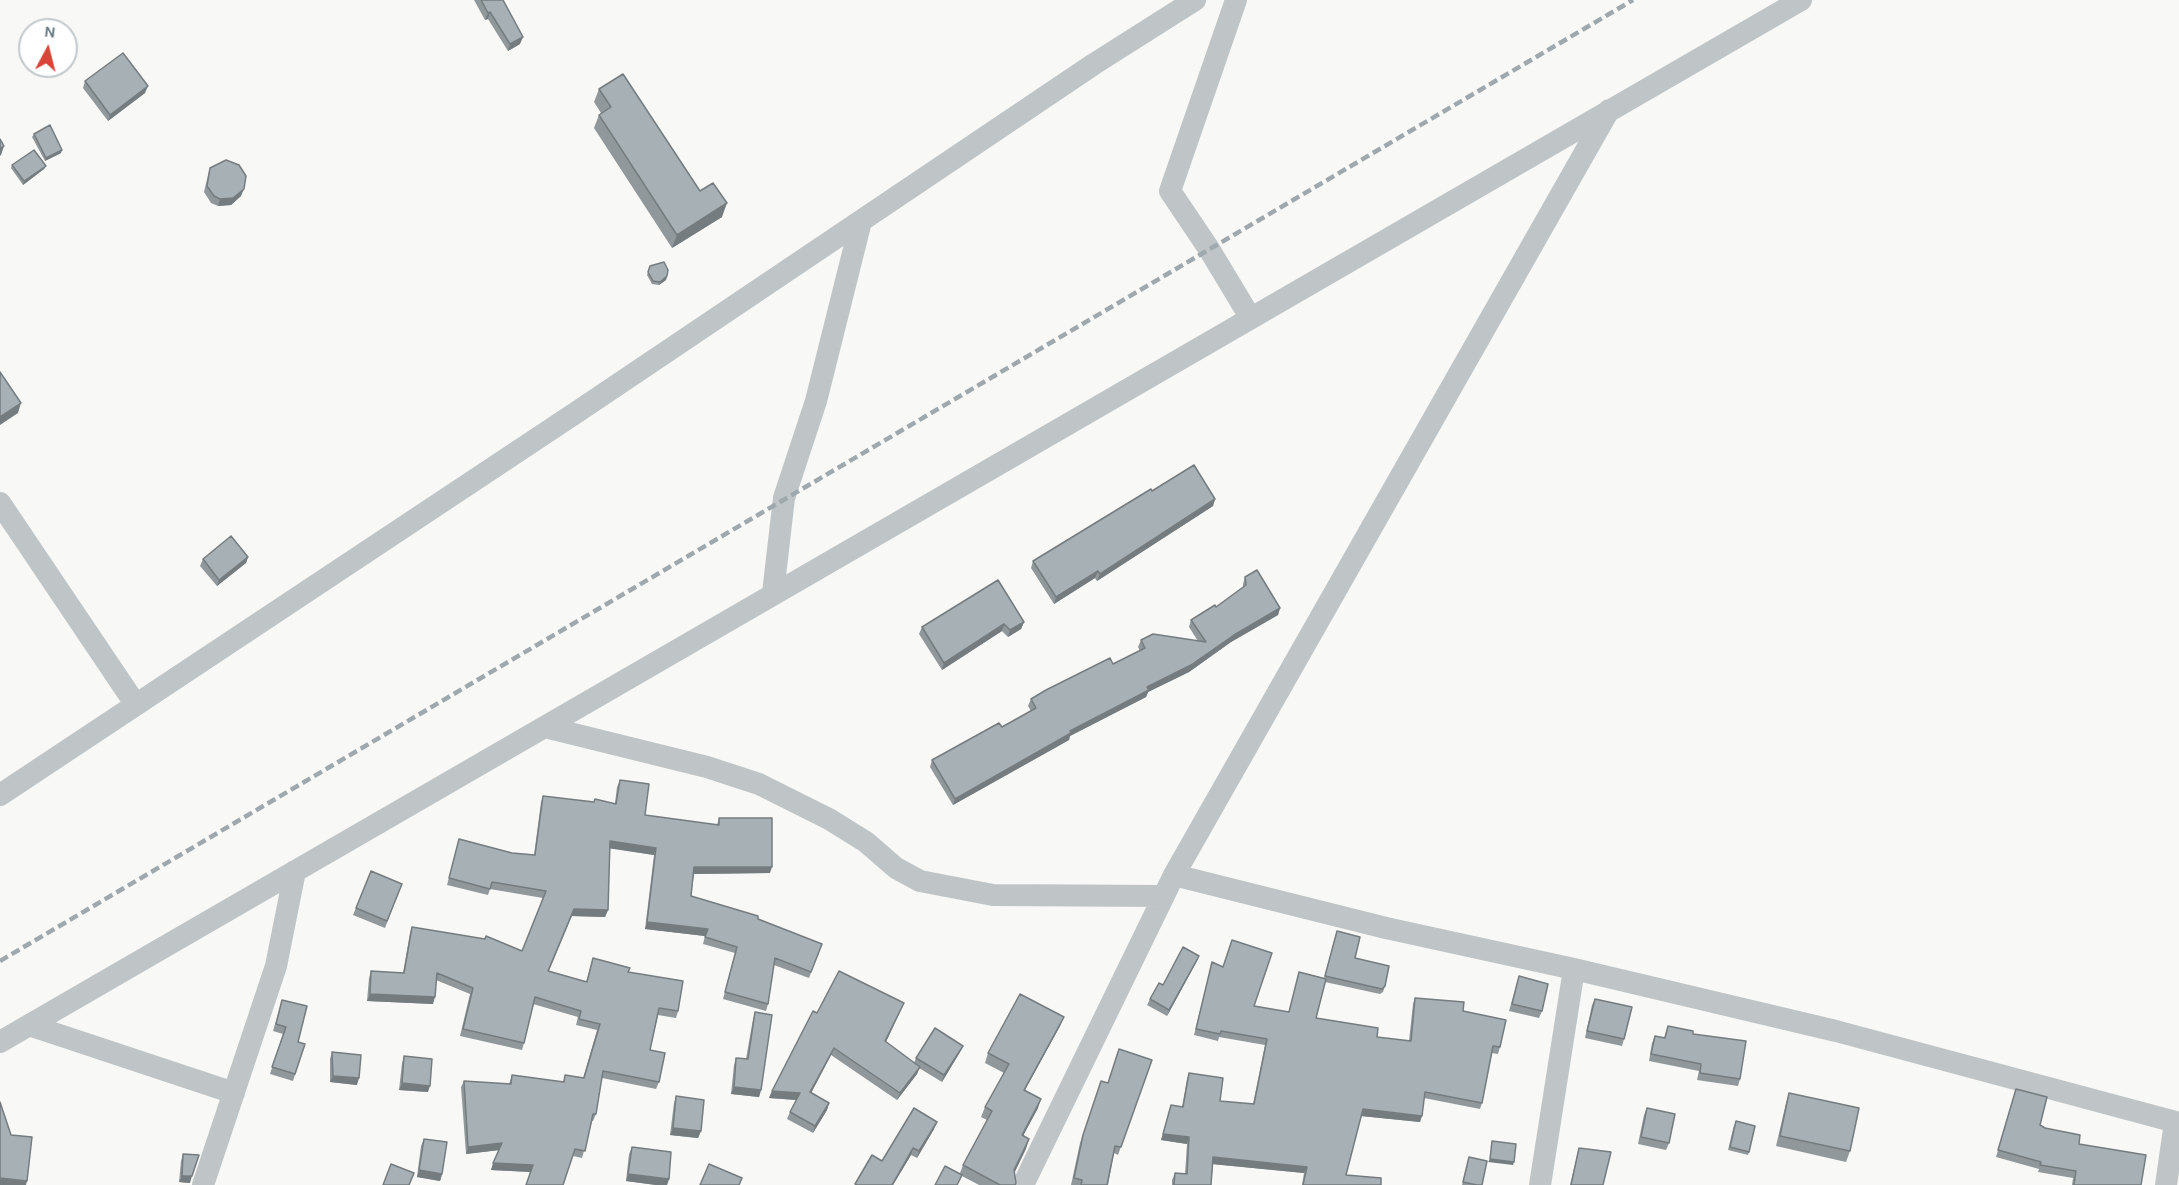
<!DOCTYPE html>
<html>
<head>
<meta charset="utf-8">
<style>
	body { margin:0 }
	#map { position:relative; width:2179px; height:1185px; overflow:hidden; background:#f8f8f6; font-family:Karla,sans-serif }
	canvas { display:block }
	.north { position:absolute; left:18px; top:18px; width:60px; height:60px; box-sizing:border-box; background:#fff; border:2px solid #c1c9cc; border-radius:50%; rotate:7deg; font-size:16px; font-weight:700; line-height:24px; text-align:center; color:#65787f }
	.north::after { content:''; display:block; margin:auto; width:21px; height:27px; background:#d84537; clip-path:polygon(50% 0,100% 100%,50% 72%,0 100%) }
</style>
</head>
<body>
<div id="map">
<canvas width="2179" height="1185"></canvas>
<div class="north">N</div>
</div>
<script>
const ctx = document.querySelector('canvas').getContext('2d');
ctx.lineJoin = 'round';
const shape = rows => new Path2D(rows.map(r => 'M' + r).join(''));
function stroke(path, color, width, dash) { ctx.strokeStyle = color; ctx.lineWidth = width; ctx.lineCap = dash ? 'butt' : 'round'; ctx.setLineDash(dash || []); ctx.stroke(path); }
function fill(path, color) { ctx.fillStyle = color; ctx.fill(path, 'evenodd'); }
stroke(shape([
	[1236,0,1170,191,1209,249,1250,317],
	[0,503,136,705],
	[773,593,784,498,816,401,861,221],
	[545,727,707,767,759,784,829,819,866,842,896,868,920,881,993,895,1163,896],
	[0,795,577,412,1094,64,1195,0],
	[1174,875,1386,928,1574,969,1836,1031,2179,1123],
	[29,1025,234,1093],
	[0,1042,1801,0],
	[203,1185,276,966,295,871],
	[1023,1185,1174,875,1609,110],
	[1540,1185,1574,969],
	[2166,1185,2175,1122]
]), '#bfc5c7', 22);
stroke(shape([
	[0,961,1633,0]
]), '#9fa8ac', 4.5, [9, 4.5]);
fill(shape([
	[474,0,503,0,520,44,508,51,488,19,485,20],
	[85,81,145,93,108,121,83,88],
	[599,89,700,191,722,217,672,248,594,128,599,115,601,113,594,102],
	[34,134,61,153,45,161,32,137],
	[12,165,46,166,44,169,23,185,11,168],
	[210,168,241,196,231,205,218,206,211,203,204,192,208,175],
	[650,266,667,276,666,280,659,285,652,284,647,275],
	[1152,491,1215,499,1213,506,1097,581,1095,578,1054,604,1031,568,1033,561],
	[248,557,246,563,217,586,200,566,203,559],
	[1245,577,1280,608,1278,615,1231,642,1189,672,1148,692,1146,697,1070,736,1069,740,953,805,930,767,932,760,1002,727,1031,711,1028,706,1031,699,1113,664,1140,651,1138,647,1141,640,1198,641,1189,627,1191,620,1216,607,1243,587,1243,584],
	[1024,622,1021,629,1008,637,1002,631,942,670,919,634,922,627],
	[620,780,645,815,717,825,719,818,770,873,694,874,691,896,758,919,822,944,809,978,774,965,768,1004,766,1011,723,999,735,953,703,944,705,936,645,929,654,855,610,848,608,910,605,917,572,916,549,971,586,982,593,958,628,972,678,1011,676,1018,658,1015,650,1050,659,1082,656,1089,602,1078,596,1114,593,1121,592,1121,582,1158,573,1156,531,1172,491,1170,499,1150,466,1154,461,1087,464,1081,509,1084,512,1075,563,1082,565,1075,583,1078,597,1030,576,1025,578,1017,533,1004,524,1043,522,1050,460,1036,470,994,436,980,433,1004,367,1001,369,978,371,971,403,973,410,933,412,927,522,951,543,898,490,889,488,895,447,885,459,839,512,853,534,855,541,802,543,796,593,802,615,803,617,787],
	[371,871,402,884,385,928,353,915],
	[1337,931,1355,958,1385,986,1383,992,1380,994,1325,982,1316,1018,1377,1037,1409,1041,1413,1004,1415,998,1463,1011,1500,1047,1498,1054,1492,1053,1482,1103,1480,1109,1424,1098,1420,1122,1361,1116,1346,1175,1381,1185,1302,1185,1304,1173,1213,1164,1211,1185,1172,1185,1172,1180,1175,1173,1185,1174,1187,1144,1161,1140,1171,1105,1182,1107,1187,1079,1189,1073,1220,1101,1253,1104,1265,1045,1219,1037,1218,1041,1194,1035,1212,962,1254,1006,1289,1012,1299,972,1324,978],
	[1197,961,1167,1016,1147,1005,1150,999,1163,985],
	[1519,976,1542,1011,1539,1018,1509,1011],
	[1595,999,1624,1039,1622,1046,1585,1038,1592,1005],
	[282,1000,298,1042,305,1044,293,1081,270,1074,283,1034,273,1031],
	[904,1003,886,1042,914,1063,916,1058,960,1052,942,1082,919,1068,917,1074,897,1100,831,1055,811,1093,829,1103,827,1110,813,1133,787,1119,790,1112,796,1100,769,1098,772,1091,817,1013],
	[755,1012,761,1090,759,1097,731,1094,734,1065,736,1058,746,1059,753,1019],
	[1064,1017,1060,1026,1025,1090,1038,1108,1023,1136,1029,1139,1014,1172,1015,1185,979,1185,962,1176,960,1173,963,1165,987,1120,981,1117,985,1107,1004,1073,985,1063,988,1053],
	[1668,1026,1693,1034,1740,1079,1738,1086,1697,1080,1699,1071,1649,1061,1652,1043,1655,1036,1664,1038],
	[332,1052,357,1085,330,1082,330,1059],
	[404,1056,428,1092,399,1090,402,1063],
	[1152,1060,1118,1155,1114,1153,1108,1185,1071,1185,1080,1143,1099,1088],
	[2016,1089,2040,1125,2079,1144,2141,1185,2072,1185,2073,1178,2038,1172,2039,1169,1996,1157],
	[1789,1093,1850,1151,1846,1162,1776,1146,1786,1103],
	[676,1096,701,1131,698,1138,670,1135,674,1103],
	[1647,1108,1669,1143,1666,1150,1638,1144,1644,1115],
	[1734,1125,1749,1152,1748,1155,1728,1150],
	[934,1129,917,1158,911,1155,893,1185,855,1185,872,1155,882,1161],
	[424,1139,442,1174,440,1181,417,1177,421,1146],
	[632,1147,669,1179,667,1185,656,1185,626,1181,629,1154],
	[1579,1148,1603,1185,1570,1185],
	[183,1154,190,1183,179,1182,181,1161],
	[1468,1160,1482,1185,1462,1185]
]), '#90989c');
fill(shape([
	[490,12,488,19,485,20,488,13],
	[523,37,520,44,508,51,510,44],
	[148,86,145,93,108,121,110,115],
	[4,146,1,155,0,156,0,149],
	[62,150,61,153,45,161,46,158],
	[46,166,44,169,23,185,24,181],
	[244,189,241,196,231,205,218,206,220,199],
	[727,203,722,217,672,248,677,235],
	[667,276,666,280,659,285,660,282],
	[21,403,18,413,0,425,0,417],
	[1215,499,1213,506,1097,581,1100,574],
	[248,557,246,563,217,586,219,580],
	[1098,571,1095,578,1054,604,1056,597],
	[1280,608,1278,615,1231,642,1189,672,1148,692,1146,697,1070,736,1069,740,953,805,955,799],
	[1024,622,1021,629,1008,637,1010,630],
	[1004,624,1002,631,942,670,944,663],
	[610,841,656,848,654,855,607,848],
	[694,867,772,867,770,873,692,874],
	[574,909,608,910,605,917,572,916],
	[647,922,708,929,705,936,645,929],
	[1199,956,1197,961,1167,1016,1169,1010],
	[370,994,435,997,433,1004,367,1001],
	[904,1003,901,1010,883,1048,885,1041],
	[1064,1017,1060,1026,1020,1099,1024,1090],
	[963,1046,960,1052,942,1082,944,1075],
	[834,1048,831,1055,808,1099,810,1092],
	[920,1067,917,1074,897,1100,900,1093],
	[333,1076,359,1078,357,1085,330,1082],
	[402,1083,430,1086,428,1092,399,1090],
	[734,1087,761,1090,759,1097,731,1094],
	[772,1091,800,1093,798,1100,769,1098],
	[1041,1099,1038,1108,1018,1145,1022,1135],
	[829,1103,827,1110,813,1133,815,1126],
	[1363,1109,1422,1116,1420,1122,1361,1116],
	[937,1122,934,1129,917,1158,919,1151],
	[673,1128,701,1131,698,1138,670,1135],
	[1163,1134,1189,1137,1187,1144,1161,1140],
	[1029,1139,1026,1149,1011,1180,1014,1170],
	[502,1143,500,1150,466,1154,468,1147],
	[913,1148,911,1155,893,1185,892,1185],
	[1213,1157,1307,1167,1304,1173,1211,1164],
	[1490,1159,1514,1162,1513,1165,1488,1162],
	[493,1163,533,1165,531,1172,491,1170],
	[419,1170,442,1174,440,1181,417,1177],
	[628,1174,669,1179,667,1185,656,1185,626,1181],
	[182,1176,192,1176,190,1183,179,1182],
	[0,1178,27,1181,26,1185,0,1185]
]), '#757c7f');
const building = shape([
	[481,0,503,0,523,37,510,44,490,12,488,13,481,0],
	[123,53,148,86,110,115,85,81,123,53],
	[623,74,700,191,713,183,727,203,677,235,599,115,611,107,599,89,623,74],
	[50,125,62,150,46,158,34,134,50,125],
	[0,139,4,146,0,149,0,139],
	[34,150,46,166,24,181,12,165,34,150],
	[226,160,239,165,246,176,244,189,233,198,220,199,214,196,207,186,210,168,226,160],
	[664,262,668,270,667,276,660,282,653,281,648,272,650,266,664,262],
	[0,372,21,403,0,417,0,372],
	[1194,465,1215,499,1100,574,1098,571,1056,597,1033,561,1151,489,1152,491,1194,465],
	[231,536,248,557,219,580,203,559,231,536],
	[1257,570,1280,608,1234,635,1191,665,1147,687,1149,690,1070,731,1071,733,955,799,932,760,999,723,1002,727,1036,708,1031,699,1046,690,1110,658,1113,664,1145,648,1141,640,1153,634,1206,642,1191,620,1215,605,1216,607,1246,585,1245,577,1257,570],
	[998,580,1024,622,1010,630,1004,624,944,663,922,627,998,580],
	[620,780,649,784,645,815,719,825,719,818,772,818,772,867,694,867,691,896,758,916,758,919,822,944,811,972,775,958,768,1004,725,992,737,947,705,937,708,929,647,922,656,848,610,841,608,910,574,909,548,971,587,982,593,958,630,968,628,972,683,981,678,1011,659,1008,650,1050,665,1053,659,1082,603,1071,596,1114,593,1114,585,1151,575,1149,563,1185,526,1185,533,1165,493,1163,502,1143,468,1147,464,1081,511,1084,512,1075,564,1082,565,1075,584,1078,600,1024,579,1019,581,1011,535,997,524,1043,463,1029,473,988,437,973,435,997,370,994,371,971,404,973,412,927,485,939,486,936,522,951,546,891,492,882,490,889,449,878,459,839,512,853,535,855,543,796,594,802,595,799,616,804,620,780],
	[371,871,402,884,387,921,356,908,371,871],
	[1337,931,1360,937,1355,958,1389,966,1385,986,1382,989,1325,976,1337,931],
	[1232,940,1272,953,1254,1006,1289,1012,1299,972,1326,979,1316,1018,1378,1028,1377,1037,1411,1041,1415,998,1464,1002,1463,1011,1506,1020,1500,1047,1493,1046,1482,1103,1425,1092,1422,1116,1363,1109,1346,1175,1381,1178,1381,1185,1303,1185,1307,1167,1213,1157,1211,1185,1174,1185,1175,1173,1187,1174,1189,1137,1163,1134,1171,1105,1183,1107,1189,1073,1223,1078,1220,1101,1254,1104,1267,1039,1221,1031,1220,1034,1196,1029,1212,962,1223,967,1232,940],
	[1183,947,1199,956,1169,1010,1150,999,1159,983,1163,985,1183,947],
	[839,971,904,1003,885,1041,920,1067,900,1093,834,1048,810,1092,829,1103,815,1126,790,1112,800,1093,772,1091,813,1011,817,1013,839,971],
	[1519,976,1548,984,1542,1011,1512,1004,1519,976],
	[1020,994,1064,1017,1024,1090,1041,1099,1022,1135,1029,1139,1014,1170,1016,1183,1015,1185,1000,1185,963,1165,992,1111,985,1107,1009,1064,988,1053,1020,994],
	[1595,999,1632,1007,1624,1039,1587,1031,1595,999],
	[282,1000,307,1006,298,1042,305,1044,295,1074,272,1067,286,1027,276,1024,282,1000],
	[755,1012,772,1015,761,1090,734,1087,736,1058,748,1059,755,1012],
	[1668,1026,1693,1031,1693,1034,1746,1041,1740,1079,1700,1073,1701,1064,1651,1054,1655,1036,1665,1038,1668,1026],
	[935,1028,963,1046,944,1075,916,1058,935,1028],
	[1119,1049,1152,1060,1121,1147,1115,1146,1107,1185,1081,1185,1082,1180,1074,1178,1083,1135,1101,1081,1108,1083,1119,1049],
	[332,1052,361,1055,359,1078,333,1076,332,1052],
	[404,1056,432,1059,430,1086,402,1083,404,1056],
	[2016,1089,2047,1097,2040,1125,2045,1128,2080,1135,2079,1144,2146,1155,2141,1185,2074,1185,2076,1171,2040,1165,2041,1162,1998,1150,2016,1089],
	[1789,1093,1859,1108,1850,1151,1780,1136,1789,1093],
	[676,1096,704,1100,701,1131,673,1128,676,1096],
	[0,1102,11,1135,32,1137,27,1181,0,1178,0,1102],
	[914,1108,937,1122,919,1151,913,1148,892,1185,857,1185,855,1184,872,1155,882,1161,914,1108],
	[1647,1108,1675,1114,1669,1143,1641,1137,1647,1108],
	[1736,1121,1755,1126,1749,1152,1730,1147,1736,1121],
	[424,1139,447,1142,442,1174,419,1170,424,1139],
	[1492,1141,1516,1144,1514,1162,1490,1159,1492,1141],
	[632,1147,671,1152,669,1179,628,1174,632,1147],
	[1579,1148,1611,1152,1603,1185,1571,1185,1579,1148],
	[183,1154,199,1155,192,1176,182,1176,183,1154],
	[1469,1157,1487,1161,1482,1185,1477,1185,1463,1182,1469,1157],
	[391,1164,414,1173,409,1185,383,1185,391,1164],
	[709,1164,742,1178,739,1185,700,1185,709,1164],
	[945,1166,962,1175,957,1185,935,1185,945,1166]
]);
fill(building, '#a7b1b5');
stroke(building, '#757c7f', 1.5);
</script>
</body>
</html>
